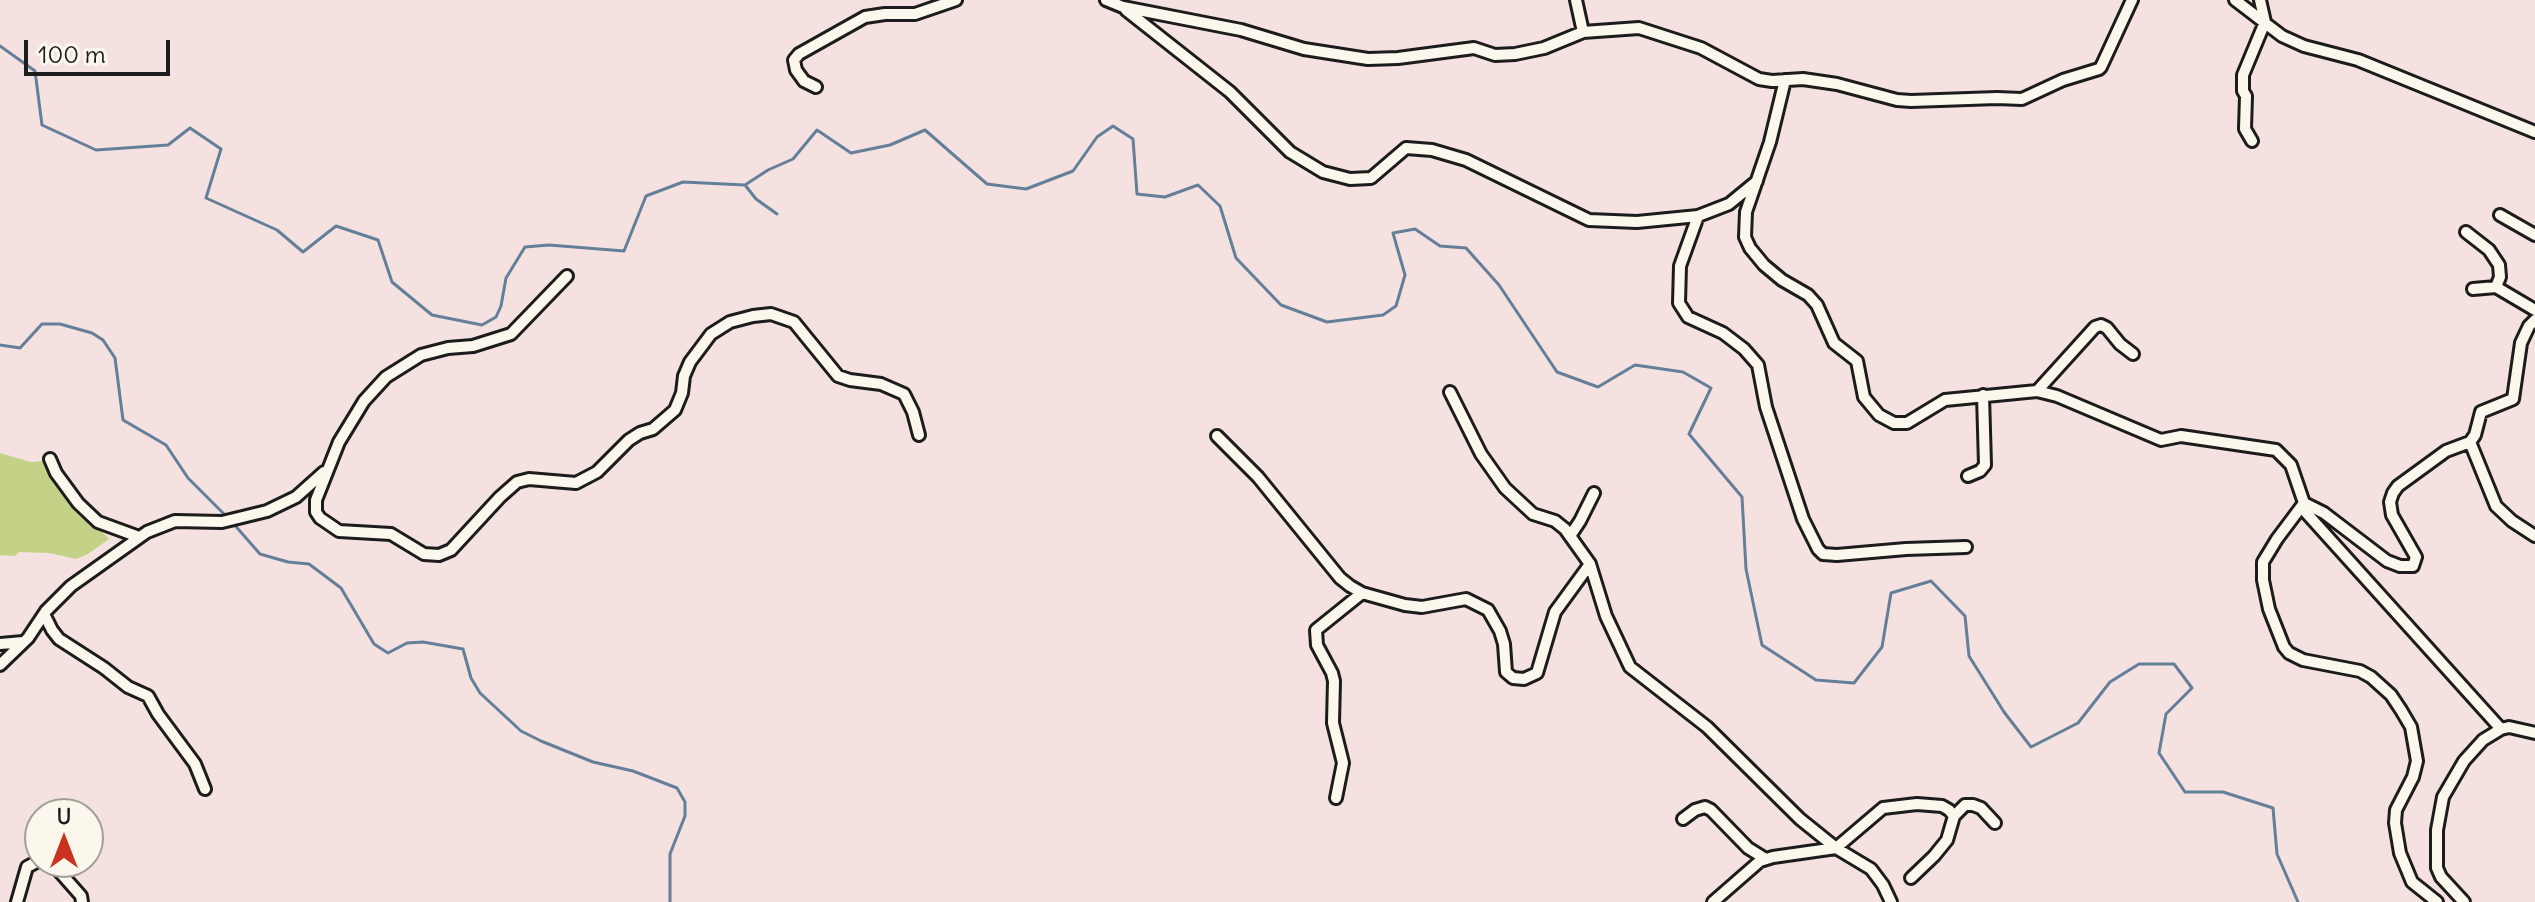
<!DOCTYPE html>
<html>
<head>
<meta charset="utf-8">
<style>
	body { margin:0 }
	#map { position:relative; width:2535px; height:902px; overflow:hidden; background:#f5e2e0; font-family:Delius,sans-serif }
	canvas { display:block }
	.north { position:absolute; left:24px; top:798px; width:80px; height:80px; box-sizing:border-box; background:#fbf7ec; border:2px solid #a29f99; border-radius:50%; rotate:0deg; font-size:22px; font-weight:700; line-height:32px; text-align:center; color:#1c1c1c }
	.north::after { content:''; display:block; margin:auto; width:28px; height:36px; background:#c8321e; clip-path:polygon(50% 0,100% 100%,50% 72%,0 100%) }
	.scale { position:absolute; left:24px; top:40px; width:146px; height:36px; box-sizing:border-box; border:4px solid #1c1c1c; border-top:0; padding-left:10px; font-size:24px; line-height:28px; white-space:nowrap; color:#1c1c1c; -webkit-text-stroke:6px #fbf7ec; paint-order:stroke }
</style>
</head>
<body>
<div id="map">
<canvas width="2535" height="902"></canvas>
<div class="north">U</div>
<div class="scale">100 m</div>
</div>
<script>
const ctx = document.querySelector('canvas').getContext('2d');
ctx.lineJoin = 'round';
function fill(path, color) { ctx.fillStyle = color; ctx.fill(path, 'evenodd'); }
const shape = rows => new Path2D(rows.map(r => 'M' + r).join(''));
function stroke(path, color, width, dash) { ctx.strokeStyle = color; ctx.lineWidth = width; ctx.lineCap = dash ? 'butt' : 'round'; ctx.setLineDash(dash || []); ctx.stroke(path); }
fill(shape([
	[0,453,31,462,43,461,64,491,109,539,88,554,76,559,49,553,19,552,15,556,0,555]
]), '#c3d286');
stroke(shape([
	[0,46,35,71,42,125,96,150,168,145,190,128,221,149,206,198,277,230,303,252,336,226,378,240,392,282,432,315,482,325,496,317,501,306,506,278,525,247,549,245,624,251,646,196,683,182,745,185,756,199,777,214],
	[745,185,768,170,793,159,817,130,851,153,890,145,925,130,987,184,1026,189,1073,171,1097,137,1113,126,1133,139,1137,194,1165,197,1198,185,1220,206,1236,258,1281,305,1327,322,1383,315,1396,306,1405,275,1393,233,1415,229,1440,246,1466,248,1499,285,1557,372,1598,387,1635,365,1683,372,1711,388,1689,434,1742,497,1746,569,1762,645,1816,680,1854,683,1882,647,1891,593,1931,581,1965,616,1969,656,2004,712,2031,747,2078,723,2110,682,2139,664,2174,664,2192,688,2166,714,2159,753,2185,792,2223,792,2273,808,2277,854,2298,902],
	[0,345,20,348,42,324,60,324,92,333,103,340,115,358,123,420,166,445,188,478,226,516],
	[232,522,260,554,288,562,309,564,341,588,374,644,388,653,407,643,423,642,463,649,471,678,480,693,521,731,541,741,593,762,633,771,677,788,685,802,685,816,670,854,670,902]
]), '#637f99', 3);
const minor = shape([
	[1106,0,1123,7,1241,30,1304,49,1368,59,1398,58,1474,48,1495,55,1515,54,1544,48,1583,32,1639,28,1701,48,1759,79,1772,81,1803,79,1837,84,1897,100,1911,101,1997,98,2022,99,2063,80,2099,69,2101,67,2132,0],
	[1576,0,1583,32],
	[2235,0,2282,36,2304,46,2358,60,2535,132],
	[1126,10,1230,92,1290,152,1323,172,1350,179,1371,178,1406,148,1432,150,1466,160,1589,220,1637,222,1698,216,1729,204,1757,181],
	[1785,80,1770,142,1746,212,1745,237,1750,248,1764,265,1782,280,1808,295,1817,305,1834,343,1857,361,1864,397,1879,415,1894,423,1907,423,1945,400,2037,391,2057,396,2161,440,2181,436,2276,450,2291,465,2304,503],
	[816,87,804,81,796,70,794,60,799,54,865,17,885,14,915,14,956,0],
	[2252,141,2245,129,2246,96,2243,91,2243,75,2265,22,2260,0],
	[2500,215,2535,235],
	[1698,216,1680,266,1679,303,1688,317,1723,333,1744,349,1758,365,1766,407,1803,519,1818,549,1823,554,1837,555,1906,549,1966,547],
	[2466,232,2489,250,2499,265,2500,277,2496,287],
	[567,276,511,334,473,346,448,348,421,355,386,377,364,401,339,442,316,500,316,512,320,518,339,531,391,534,424,554,439,555,451,550,500,497,517,482,529,479,576,483,597,472,629,440,640,433,653,429,675,410,682,393,684,376,690,362,711,334,730,322,753,316,771,314,794,322,838,376,850,380,881,384,904,394,913,412,919,435],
	[2473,289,2496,287,2535,310],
	[2037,391,2095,327,2101,325,2107,328,2120,344,2133,354],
	[1450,392,1481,454,1505,488,1533,514,1555,521,1565,529,1590,564,1606,616,1630,667,1707,727,1800,819,1836,848,1871,869,1883,885,1891,902],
	[1217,436,1258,477,1340,578,1350,586,1362,593,1405,605,1422,607,1466,599,1488,610,1500,631,1504,644,1506,672,1513,678,1524,679,1537,673,1555,612,1590,564],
	[2470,442,2496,506,2512,521,2535,536],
	[50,459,56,473,78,503,98,522,139,537],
	[1968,476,1980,471,1985,465,1983,395],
	[2304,503,2277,539,2263,562,2263,580,2269,609,2284,647,2289,653,2303,660,2360,671,2371,677,2391,695,2401,710,2411,727,2417,761,2413,777,2396,810,2395,823,2400,853,2412,882,2437,902],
	[2304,503,2324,513,2387,561,2400,566,2413,566,2416,557,2392,515,2390,502,2393,493,2398,486,2446,451,2470,442,2475,435,2481,412,2513,399,2521,343,2529,326,2535,320],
	[2301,507,2501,729],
	[1570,536,1580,521,1594,493],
	[44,614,52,630,59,639,104,668,128,687,148,696,158,714,195,764,205,789],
	[0,644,23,642],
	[0,665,28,638,46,611,71,586,147,532,175,521,222,522,267,511,296,497,324,472],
	[1336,798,1343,763,1333,723,1334,681,1332,673,1317,645,1316,630,1362,593],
	[1954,816,1965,805,1973,805,1981,808,1995,823],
	[1683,819,1695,810,1705,807,1711,810,1748,848,1764,858],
	[51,862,81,896,82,902],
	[17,902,27,867,40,860],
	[1713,902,1760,861,1773,857,1836,848,1883,808,1917,804,1942,806,1949,810,1954,816,1947,840,1934,856,1911,878],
	[2464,902,2441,877,2437,868,2437,830,2443,797,2464,761,2483,740,2501,729,2509,727,2535,733]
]);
stroke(minor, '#1c1c1c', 16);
stroke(minor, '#fbf7ec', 10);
</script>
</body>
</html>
